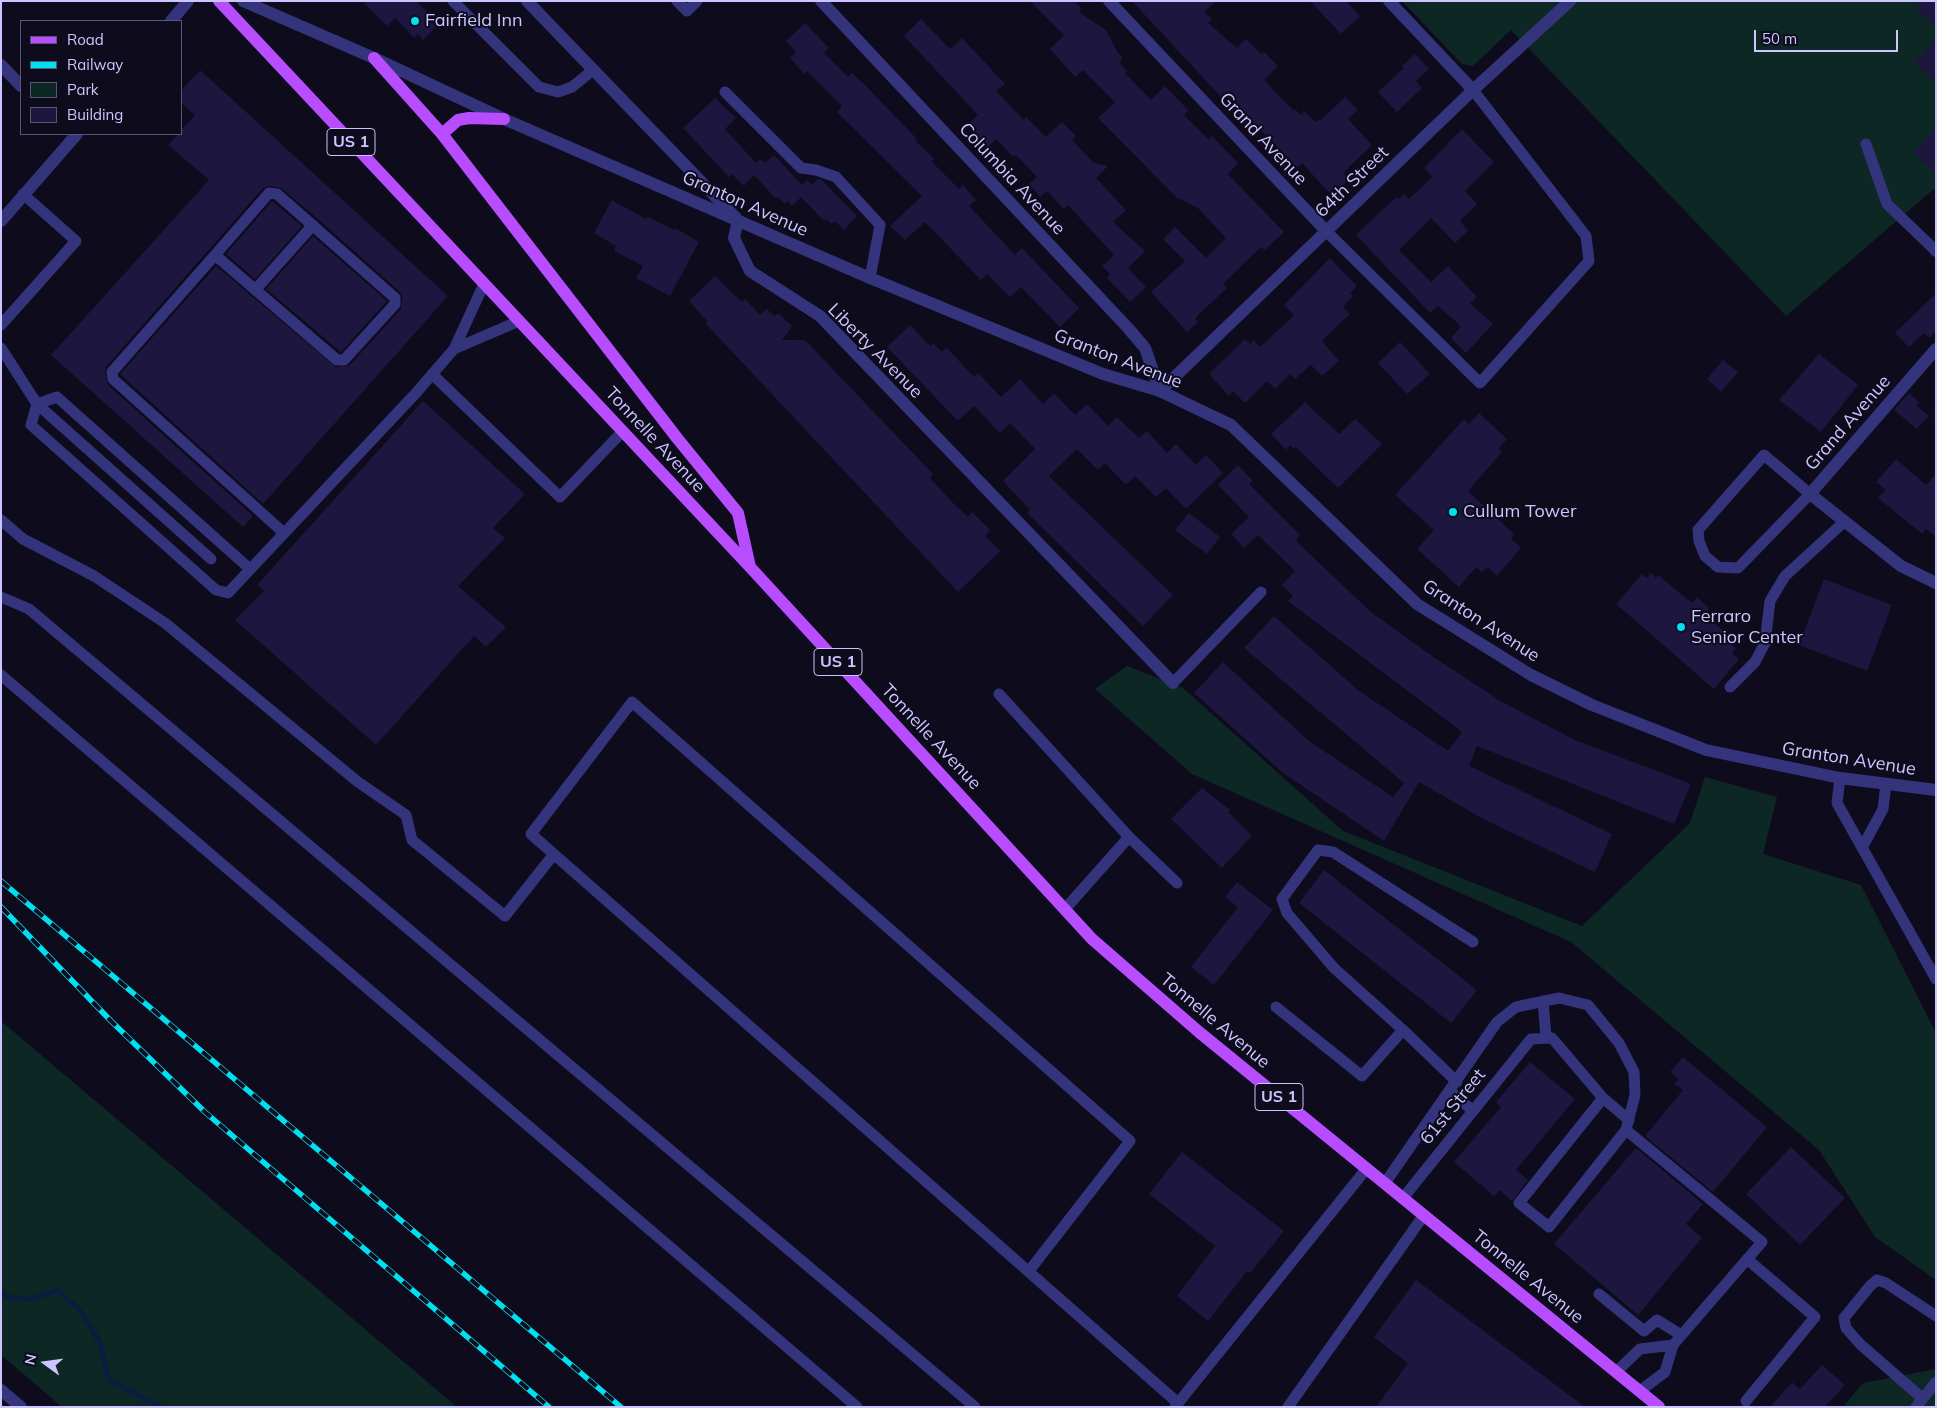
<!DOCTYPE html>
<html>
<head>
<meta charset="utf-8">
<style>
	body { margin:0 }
	#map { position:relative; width:1937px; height:1408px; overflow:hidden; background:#0d0b1c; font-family:Mulish,sans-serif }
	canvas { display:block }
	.frame { position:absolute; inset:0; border:2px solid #cbc6ff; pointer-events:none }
	.legend { position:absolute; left:20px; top:20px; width:162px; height:115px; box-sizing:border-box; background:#0d0b1c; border:1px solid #595677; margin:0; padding:6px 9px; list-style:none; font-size:15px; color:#cbc6ff }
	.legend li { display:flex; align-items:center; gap:10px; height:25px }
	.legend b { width:25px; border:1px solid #595677 }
	.north { position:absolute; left:20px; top:1338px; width:50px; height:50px; -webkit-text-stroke:4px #0d0b1c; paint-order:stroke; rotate:284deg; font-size:14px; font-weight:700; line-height:20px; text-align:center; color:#cbc6ff }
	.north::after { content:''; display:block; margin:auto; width:18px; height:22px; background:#cbc6ff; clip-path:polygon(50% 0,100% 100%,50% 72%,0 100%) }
	.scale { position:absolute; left:1754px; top:30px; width:144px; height:22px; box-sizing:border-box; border:2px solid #cbc6ff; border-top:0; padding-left:6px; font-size:15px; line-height:18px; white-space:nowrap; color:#cbc6ff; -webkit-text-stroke:4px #0d0b1c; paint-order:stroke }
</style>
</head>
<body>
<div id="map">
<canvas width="1937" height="1408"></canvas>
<div class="frame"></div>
<ul class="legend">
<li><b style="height:6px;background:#b84dff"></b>Road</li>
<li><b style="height:6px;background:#00e0f1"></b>Railway</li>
<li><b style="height:14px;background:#0d2725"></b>Park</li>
<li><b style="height:14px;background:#1d163e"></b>Building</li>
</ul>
<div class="north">N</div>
<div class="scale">50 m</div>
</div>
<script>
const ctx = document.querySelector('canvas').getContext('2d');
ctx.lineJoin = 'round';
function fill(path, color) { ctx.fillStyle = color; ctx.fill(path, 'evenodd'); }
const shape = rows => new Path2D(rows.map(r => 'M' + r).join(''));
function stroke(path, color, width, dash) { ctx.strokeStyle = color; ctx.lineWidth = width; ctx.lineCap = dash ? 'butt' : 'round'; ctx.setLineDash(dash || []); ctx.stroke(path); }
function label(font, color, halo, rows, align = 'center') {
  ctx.font = font + ' Mulish,sans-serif'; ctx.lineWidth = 4; ctx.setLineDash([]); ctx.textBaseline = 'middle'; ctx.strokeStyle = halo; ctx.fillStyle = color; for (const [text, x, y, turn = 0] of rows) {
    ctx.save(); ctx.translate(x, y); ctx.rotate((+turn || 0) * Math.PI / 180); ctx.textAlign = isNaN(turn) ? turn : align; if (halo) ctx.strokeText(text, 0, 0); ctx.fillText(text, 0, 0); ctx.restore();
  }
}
fill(shape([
	[1402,1,1936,1,1936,190,1934,189,1786,316,1511,30,1473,66,1462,64],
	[1127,666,1183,688,1343,831,1582,926,1690,823,1705,777,1777,797,1763,854,1861,885,1936,1033,1936,1280,1875,1237,1819,1150,1571,942,1192,774,1095,689],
	[1,1021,457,1407,62,1407,1,1355],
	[1936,1369,1936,1407,1843,1407,1863,1383]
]), '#0d2725');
stroke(shape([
	[1,1292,10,1298,31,1299,57,1290,78,1308,101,1344,108,1379,161,1407]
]), '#091e3d', 5.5);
fill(shape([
	[362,1,416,1,434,19,431,22,436,27,423,40,418,34,414,38,395,18,387,26],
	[1030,1,1074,1,1082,9,1079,12,1106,30,1118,53,1123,58,1119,63,1127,71,1125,73,1151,100,1165,86,1188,110,1184,115,1205,136,1209,139,1212,136,1238,163,1228,174,1284,232,1265,250,1261,247,1223,284,1227,288,1195,318,1198,322,1187,332,1151,292,1185,261,1163,239,1175,227,1206,258,1226,238,1198,208,1177,198,1098,118,1115,102,1083,70,1075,77,1050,49,1064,35],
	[1132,1,1216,1,1204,12,1212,19,1208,23,1237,48,1246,39,1261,54,1264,52,1278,66,1264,80,1294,111,1296,110,1301,115,1304,111,1315,122,1319,119,1320,121,1345,97,1358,110,1348,119,1372,145,1343,173,1349,179,1332,196,1302,163,1297,168,1262,131,1257,134,1233,110],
	[1310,1,1346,1,1360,16,1341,34],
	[1923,1,1936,1,1936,26,1916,10],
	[921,19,950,49,962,38,1005,84,996,91,1024,120,1026,117,1046,137,1062,122,1076,136,1072,140,1094,163,1108,166,1096,178,1126,210,1113,222,1145,251,1128,268,1146,287,1130,302,1107,278,1110,274,1102,266,1114,255,1068,205,1064,209,1047,191,1040,197,1029,184,1037,177,1016,155,1013,157,996,139,988,147,967,125,978,115,904,36],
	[805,23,829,48,824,53,848,77,852,73,865,85,916,138,915,140,934,159,931,161,959,189,963,185,976,200,969,206,1015,255,1022,248,1079,308,1060,327,1021,287,1010,297,987,274,981,280,925,222,905,240,890,226,922,196,837,112,842,106,807,71,804,74,790,58,796,52,786,41],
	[1936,39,1936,81,1914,63],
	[1415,54,1429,69,1416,81,1422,88,1397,112,1378,92,1404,68,1402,66],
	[200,70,448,296,263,504,120,374,216,266,336,367,350,365,401,309,402,298,400,292,318,219,281,188,270,186,263,188,106,367,105,373,108,385,253,516,243,527,51,355,209,180,168,145,178,134,181,134,181,130,195,115,181,103,181,91],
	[715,98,736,118,725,129,756,163,760,159,765,163,774,155,802,185,807,180,812,185,818,179,822,180,857,216,844,230,835,221,831,224,826,219,824,221,801,197,792,206,788,201,785,204,778,197,776,199,754,175,744,186,732,174,729,177,683,128],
	[1936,128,1936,173,1913,154],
	[1462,129,1494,162,1465,191,1477,204,1460,221,1468,231,1455,243,1431,218,1399,250,1431,282,1448,266,1477,297,1470,303,1493,324,1466,353,1451,338,1461,326,1438,306,1430,313,1356,235,1396,197,1399,199,1404,194,1409,199,1432,177,1424,168],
	[612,200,646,219,648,217,674,230,675,228,699,242,670,296,636,278,643,266,614,251,616,246,594,233],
	[272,201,302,226,255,279,226,254],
	[313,236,387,301,341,352,266,289],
	[1330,258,1357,286,1350,293,1353,296,1343,307,1350,314,1322,341,1339,361,1322,376,1311,365,1295,379,1290,374,1275,389,1267,381,1245,403,1233,391,1229,396,1209,374,1245,339,1250,344,1254,340,1260,347,1294,315,1284,305],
	[715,276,742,302,745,299,760,315,767,309,774,316,778,313,792,326,782,340,805,340,933,474,930,478,951,501,968,517,972,512,990,530,985,536,1000,551,958,592,706,324,708,322,689,301],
	[1936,293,1936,331,1929,338,1924,333,1909,347,1895,333],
	[910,325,930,346,933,343,942,352,946,347,974,377,978,373,1001,397,1020,379,1043,404,1054,393,1075,415,1087,404,1108,426,1117,417,1139,438,1147,431,1167,453,1176,444,1196,465,1206,455,1223,473,1186,509,1166,488,1156,497,1135,476,1126,485,1105,463,1098,470,1077,449,1049,476,1173,595,1143,626,1027,513,1030,510,1003,481,1035,449,1010,423,1000,433,974,406,958,421,887,347],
	[1400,342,1430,374,1407,394,1378,363],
	[1819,354,1858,385,1821,432,1779,400],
	[1723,360,1738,372,1721,392,1707,379],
	[1909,393,1919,402,1916,405,1929,416,1917,429,1894,410],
	[423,401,525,494,493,528,505,538,458,586,506,627,486,647,474,636,376,745,235,620,264,591,257,585],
	[1305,402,1339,434,1355,419,1382,444,1338,488,1296,447,1294,449,1290,445,1286,450,1271,434],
	[1479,413,1507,439,1498,449,1502,452,1468,491,1514,534,1511,539,1521,548,1497,576,1487,567,1482,572,1476,567,1459,587,1417,549,1434,530,1395,495,1464,419,1469,424],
	[1896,459,1926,485,1936,474,1936,537,1926,529,1922,534,1878,498,1886,490,1876,482],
	[1238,465,1253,481,1249,484,1300,535,1296,541,1371,612,1435,658,1502,702,1575,740,1691,784,1674,824,1477,746,1469,766,1612,834,1595,872,1485,820,1419,782,1384,841,1283,773,1194,693,1223,662,1309,741,1393,797,1404,783,1244,648,1274,616,1358,690,1448,751,1462,732,1288,601,1293,596,1282,585,1295,571,1258,535,1244,548,1231,534,1249,517,1218,485],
	[1189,513,1220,537,1207,554,1175,530],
	[1651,573,1656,578,1658,575,1692,603,1697,597,1709,608,1704,614,1735,641,1732,645,1736,648,1732,653,1739,659,1714,689,1616,604,1642,574,1647,578],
	[1824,579,1892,605,1867,671,1799,645],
	[1202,788,1230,810,1228,812,1252,836,1222,868,1171,819],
	[1324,870,1477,990,1451,1023,1299,903],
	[1237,882,1273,910,1214,985,1191,967,1238,907,1225,897],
	[1683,1057,1767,1127,1713,1192,1645,1136,1683,1090,1674,1084,1679,1079,1670,1072],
	[1530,1062,1575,1099,1516,1170,1528,1180,1512,1201,1499,1190,1494,1196,1454,1162,1501,1107,1496,1102],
	[1791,1147,1845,1198,1800,1245,1746,1194],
	[1636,1148,1703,1204,1686,1224,1702,1238,1638,1315,1554,1244],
	[1182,1152,1284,1231,1250,1273,1247,1271,1208,1321,1177,1296,1215,1246,1149,1194],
	[1416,1280,1585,1407,1376,1407,1408,1363,1374,1337],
	[1822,1365,1845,1385,1825,1407,1770,1407,1792,1382,1800,1389]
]), '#1d163e');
stroke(shape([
	[453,1,539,87,558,92,572,87,593,70],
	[677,1,687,11,697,1],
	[725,92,801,168,816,170,836,177,880,225,870,278],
	[1866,144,1887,204,1935,250],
	[1326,231,1480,383,1589,261,1586,236,1473,90],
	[215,255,337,360,344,360,395,304,395,298,277,194,269,193,215,255,112,372,113,379,284,533],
	[255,290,313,225],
	[1,325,76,241,23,194],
	[1,348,37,404,211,559],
	[454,349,519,321],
	[432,374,560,497,623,431],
	[1764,455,1810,494,1738,568,1718,567,1705,556,1699,541,1698,530,1764,455],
	[1,520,23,539,94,576,165,623,358,782,406,815,412,840,505,916,554,854],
	[250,569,57,397,37,404,31,425,216,590,228,593,416,393,454,349,484,284],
	[1,597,29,609,975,1407],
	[1,675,857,1407],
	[1173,683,1261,592],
	[1730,687,1755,662,1765,643,1770,601,1785,576,1845,521],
	[999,694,1129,837,1065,909],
	[1840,778,1837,803,1936,979],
	[1129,837,1177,883],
	[1862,848,1883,809,1886,784],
	[1543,1001,1546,1037],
	[1276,1007,1362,1076,1403,1030,1457,1082],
	[1403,1030,1334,968,1287,913,1282,899,1318,850,1333,852,1473,942],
	[1450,1091,1473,1111],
	[1626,1130,1762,1242,1673,1345,1665,1372,1640,1391],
	[1385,1183,1497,1022,1516,1007,1559,998,1588,1005,1619,1043,1634,1072,1635,1095,1626,1130,1549,1227,1519,1203,1603,1098],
	[1403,1198,1531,1039,1552,1038,1603,1098,1629,1120],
	[1029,1271,1130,1141,632,702,531,834,1178,1403],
	[1599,1294,1644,1331,1657,1320,1681,1335],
	[1617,1371,1640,1349,1673,1345],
	[1922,1398,1860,1344,1846,1328,1844,1318,1870,1286,1877,1280,1886,1283,1936,1316],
	[1746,1401,1815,1317,1747,1259],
	[1175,1407,1367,1168],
	[1288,1407,1424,1215],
	[1916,1407,1936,1382]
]), '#34347d', 11);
stroke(shape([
	[527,1,738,220,734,238,750,271,820,316,1173,683],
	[821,1,1128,328,1145,348,1160,391,1473,90,1570,1],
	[1109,1,1326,231],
	[1389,1,1473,90],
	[171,21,188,1],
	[1,65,21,86],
	[1,221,77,134],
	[1935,250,1936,251],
	[1936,349,1810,494,1901,566,1936,583]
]), '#34347d', 12);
stroke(shape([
	[243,1,374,58,504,119,870,278,1103,374,1160,391,1231,425,1417,604,1531,675,1592,705,1706,750,1840,778,1936,790],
	[1,1390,21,1407]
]), '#34347d', 12);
stroke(shape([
	[219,1,750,567,1092,939,1199,1032,1659,1407],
	[374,58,442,134,677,438,738,513,750,567],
	[442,134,458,120,469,118,504,119]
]), '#b84dff', 12);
const rail = shape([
	[1,881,621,1407],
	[1,907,111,1021,206,1113,549,1407]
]);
stroke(rail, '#00e0f1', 5.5);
stroke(rail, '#0d0b1c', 4, [11]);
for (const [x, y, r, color] of [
	[415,21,5,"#00e0f1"],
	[1453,512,5,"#00e0f1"],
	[1681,627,5,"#00e0f1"]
]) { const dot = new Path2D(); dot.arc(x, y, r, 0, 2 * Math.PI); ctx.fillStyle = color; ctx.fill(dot); stroke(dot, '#0d0b1c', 2); }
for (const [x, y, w] of [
	[351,142,48],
	[838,662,48],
	[1279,1097,48]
]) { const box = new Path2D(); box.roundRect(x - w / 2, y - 13.5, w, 27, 4); ctx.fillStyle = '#0d0b1c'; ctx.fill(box); stroke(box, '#cbc6ff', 1); }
label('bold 16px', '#cbc6ff', null, [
	["US 1",351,142],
	["US 1",838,662],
	["US 1",1279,1097]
]);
label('18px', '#cbc6ff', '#0d0b1c', [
	["Fairfield Inn",425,21],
	["Cullum Tower",1463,512],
	["Ferraro",1691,617],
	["Senior Center",1691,638]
], 'left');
label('18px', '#cbc6ff', '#0d0b1c', [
	["Grand Avenue",1263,139,47],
	["Columbia Avenue",1012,179,47],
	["64th Street",1352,182,-44],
	["Granton Avenue",745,204,24],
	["Liberty Avenue",875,351,45],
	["Granton Avenue",1118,359,21],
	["Grand Avenue",1848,423,-49],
	["Tonnelle Avenue",655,440,47],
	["Granton Avenue",1481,621,33],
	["Tonnelle Avenue",931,737,47],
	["Granton Avenue",1849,759,9],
	["Tonnelle Avenue",1215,1021,40],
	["61st Street",1453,1107,-51],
	["Tonnelle Avenue",1528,1277,39]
]);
</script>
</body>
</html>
